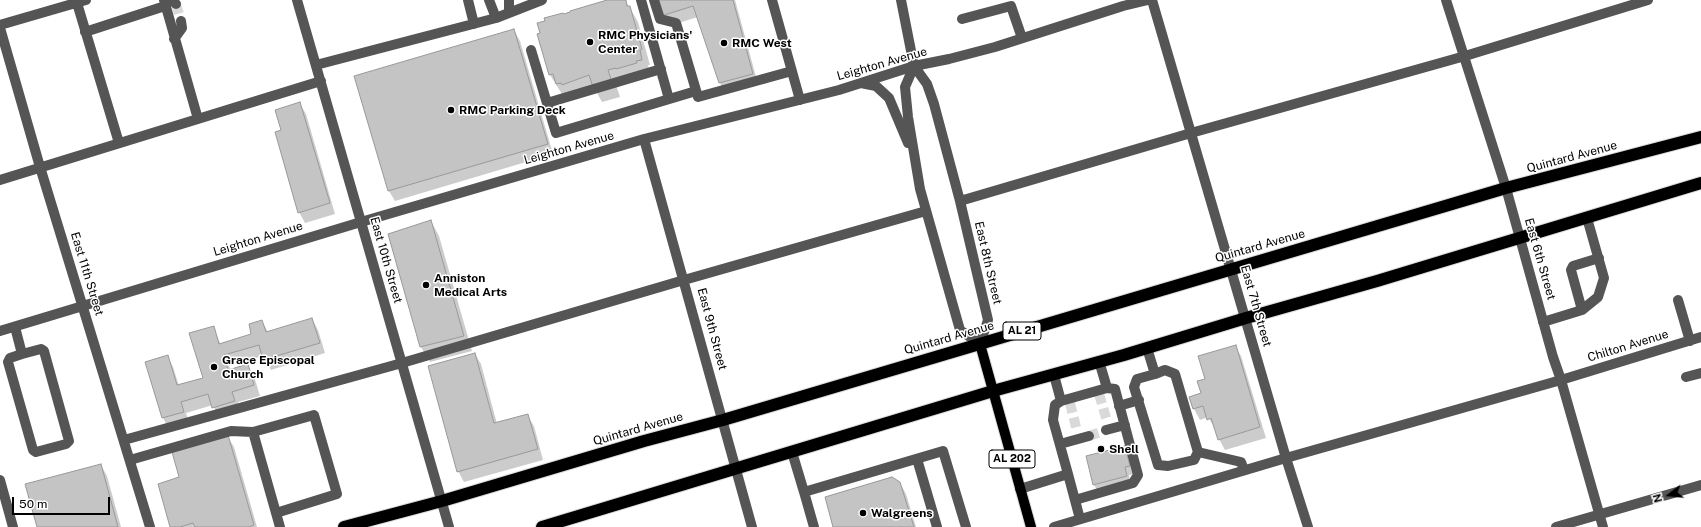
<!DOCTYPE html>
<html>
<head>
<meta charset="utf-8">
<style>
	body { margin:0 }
	#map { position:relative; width:1701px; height:527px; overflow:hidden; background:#fff; font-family:"Public Sans",sans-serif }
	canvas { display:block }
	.north { position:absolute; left:1649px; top:475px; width:40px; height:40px; -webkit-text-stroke:3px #fff; paint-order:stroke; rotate:254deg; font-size:11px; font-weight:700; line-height:16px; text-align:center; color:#000 }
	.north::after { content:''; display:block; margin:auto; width:14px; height:18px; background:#000; clip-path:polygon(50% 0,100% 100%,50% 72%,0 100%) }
	.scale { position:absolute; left:12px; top:497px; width:98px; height:18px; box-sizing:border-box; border:2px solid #000; border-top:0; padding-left:5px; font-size:12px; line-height:14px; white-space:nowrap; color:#000; -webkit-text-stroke:3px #fff; paint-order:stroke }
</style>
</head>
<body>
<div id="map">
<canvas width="1701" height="527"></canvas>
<div class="north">N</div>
<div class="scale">50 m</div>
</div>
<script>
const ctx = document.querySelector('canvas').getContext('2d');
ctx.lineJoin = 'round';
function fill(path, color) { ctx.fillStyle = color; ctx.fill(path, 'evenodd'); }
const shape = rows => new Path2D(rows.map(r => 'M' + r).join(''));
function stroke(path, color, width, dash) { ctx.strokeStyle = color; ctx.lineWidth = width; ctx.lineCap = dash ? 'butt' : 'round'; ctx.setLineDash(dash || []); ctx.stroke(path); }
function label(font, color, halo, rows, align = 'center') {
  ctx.font = font + ' "Public Sans",sans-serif'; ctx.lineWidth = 3; ctx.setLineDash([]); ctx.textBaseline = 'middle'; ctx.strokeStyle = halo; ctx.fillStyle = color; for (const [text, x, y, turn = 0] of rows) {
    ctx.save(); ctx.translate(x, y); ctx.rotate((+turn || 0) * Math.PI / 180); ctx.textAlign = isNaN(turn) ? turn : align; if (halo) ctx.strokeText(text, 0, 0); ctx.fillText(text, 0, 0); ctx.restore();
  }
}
fill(shape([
	[611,0,625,0,638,22,650,65,648,65,650,75,616,85,620,97,602,102,596,91,565,99,550,75,538,35,564,15],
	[658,0,735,0,758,84,726,94,720,83,698,17,668,26],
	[514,30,520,41,553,154,395,201,389,191],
	[300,104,306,114,335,214,305,223,299,212,283,131],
	[431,221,439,236,472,351,430,362,421,347],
	[312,319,318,330,325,353,271,370,263,356,229,366,231,371,248,366,254,376,260,396,238,402,241,412,219,418,213,405,186,413,189,423,169,429,163,418,146,362,167,356,173,367,179,386,204,378,213,327,221,345,253,335,262,321,268,332],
	[1235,346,1241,356,1266,438,1225,450,1219,439,1216,430,1208,417,1200,420,1194,409,1190,397,1202,394,1206,380],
	[475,354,481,364,497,424,527,415,534,426,543,460,464,482,458,471],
	[227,436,234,447,257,527,171,527,180,478],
	[1125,447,1130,455,1134,474,1129,475,1131,485,1099,493,1094,485],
	[101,465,107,476,121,527,38,527],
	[900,483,906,494,916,527,834,527]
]), '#0003');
const building = shape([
	[607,0,626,0,627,6,630,6,642,49,640,50,642,60,636,61,637,63,616,69,616,68,608,70,612,82,593,87,589,75,562,85,561,83,556,84,553,74,549,75,537,34,540,33,537,23,545,21,544,18,563,13,564,14,570,12,570,11,607,0],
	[657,0,733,0,753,74,719,83,693,6,661,16,657,0],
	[514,29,548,144,388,191,354,76,514,29],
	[300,102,330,203,298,213,275,132,281,130,275,110,300,102],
	[431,220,464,336,420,347,388,234,431,220],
	[312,318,320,343,263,360,259,345,224,355,228,370,248,364,254,385,232,392,235,401,212,408,208,394,181,402,184,412,162,418,145,362,168,355,177,385,203,378,189,333,214,326,219,344,251,334,249,324,262,320,266,332,312,318],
	[1236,345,1260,427,1218,440,1211,418,1207,420,1203,406,1193,409,1189,397,1201,393,1197,381,1205,379,1198,356,1236,345],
	[475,353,494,423,528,414,538,449,457,472,428,366,475,353],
	[228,435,254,525,249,527,195,527,193,523,180,527,170,527,158,484,179,477,172,452,228,435],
	[1125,446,1130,466,1125,467,1127,476,1093,485,1086,456,1125,446],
	[101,464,118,527,37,527,25,484,101,464],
	[892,477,900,482,914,527,833,527,825,497,892,477]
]);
fill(building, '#c4c4c4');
stroke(building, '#999', 1);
stroke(shape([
	[176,4,181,21],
	[1099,394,1107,421],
	[1070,403,1077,431],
	[1089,436,1106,430]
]), '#d9d9d9', 10, [10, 5]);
const major = shape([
	[980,344,1031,527]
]);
const highway = shape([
	[344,527,442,501,644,441,723,420,1506,188,1701,137],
	[542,527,993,391,1124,355,1246,318,1377,281,1701,183]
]);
stroke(major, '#dbdbdb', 12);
stroke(highway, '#dbdbdb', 14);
stroke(shape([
	[164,0,198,119],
	[172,0,176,4],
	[297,0,449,527],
	[468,0,474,24],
	[489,0,496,18],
	[641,0,669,99],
	[654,0,660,19,676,23,698,97,792,71],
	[772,0,800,100],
	[901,0,914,66,927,84,934,104,960,201,988,320,980,344,960,330,920,189,908,117,905,87,914,66],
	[1152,0,1286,458,1308,527],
	[1446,0,1506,188,1553,357,1561,380,1603,527],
	[77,3,119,143],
	[509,13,509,0],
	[962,19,1011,6,1022,38],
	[0,25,86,0],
	[0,28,40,167,150,527],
	[85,32,165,6],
	[174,39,182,28,181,21],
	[531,50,556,133,696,91],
	[316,65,496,18,542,0],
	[861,83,876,86,889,98,908,143],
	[547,103,661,69],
	[644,139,752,527],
	[0,180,321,81],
	[960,201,1191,133,1465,56,1648,0],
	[1678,300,1690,341],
	[1582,310,1571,270,1573,266,1599,258],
	[1543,322,1582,310,1598,297,1604,278,1587,218],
	[15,327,22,354,10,358,8,362,33,450,36,452,66,444,69,441,44,351,41,349,22,354],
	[0,331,361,222,644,139,839,90,914,66,949,59,995,47,1123,6,1148,0],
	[1147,348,1155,374,1137,379,1134,387,1158,465,1168,466,1194,460,1198,452,1175,374,1165,370,1155,374],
	[1054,375,1061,401,1107,388,1099,361],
	[1686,377,1701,373],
	[1061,401,1055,405,1053,420,1068,474],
	[1119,406,1139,400],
	[1106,430,1125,425],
	[253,432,280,527],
	[124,440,402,363,684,280,926,211],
	[1060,444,1089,436],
	[792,452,804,492],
	[1198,452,1241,462,1244,470],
	[917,459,937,527],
	[130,460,231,431,253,432,314,415,337,494,276,513],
	[0,480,13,527],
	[1020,489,1068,474,1080,519],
	[1075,500,1133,483,1138,475,1115,389,1107,388],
	[814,527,804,492,943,451,966,527],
	[1054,527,1286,458,1561,380,1701,337],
	[1556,527,1701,485]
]), '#555', 10);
stroke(major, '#000', 10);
stroke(highway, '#000', 12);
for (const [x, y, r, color] of [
	[590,42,4,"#000"],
	[724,43,4,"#000"],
	[451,110,4,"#000"],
	[426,285,4,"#000"],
	[214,367,4,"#000"],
	[1101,449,4,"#000"],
	[863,513,4,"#000"]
]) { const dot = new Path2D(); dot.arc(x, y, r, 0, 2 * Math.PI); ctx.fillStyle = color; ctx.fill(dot); stroke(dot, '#fff', 1.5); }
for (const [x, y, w] of [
	[1022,331,38],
	[1012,459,46]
]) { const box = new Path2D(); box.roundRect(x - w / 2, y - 9, w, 18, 3); ctx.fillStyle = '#fff'; ctx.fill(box); stroke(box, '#000', 1); }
label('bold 11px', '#000', null, [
	["AL 21",1022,331],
	["AL 202",1012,459]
]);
label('bold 12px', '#000', '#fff', [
	["RMC Physicians'",598,35],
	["Center",598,49],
	["RMC West",732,43],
	["RMC Parking Deck",459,110],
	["Anniston",434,278],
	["Medical Arts",434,292],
	["Grace Episcopal",222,360],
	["Church",222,374],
	["Shell",1109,449],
	["Walgreens",871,513]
], 'left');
label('12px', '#000', '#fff', [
	["Leighton Avenue",882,64,-16],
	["Leighton Avenue",569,148,-16],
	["Quintard Avenue",1572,157,-15],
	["Leighton Avenue",258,239,-17],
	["Quintard Avenue",1260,246,-16],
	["East 6th Street",1540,259,74],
	["East 10th Street",386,260,74],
	["East 8th Street",988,263,77],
	["East 11th Street",87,274,73],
	["East 7th Street",1256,306,74],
	["East 9th Street",712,329,75],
	["Quintard Avenue",949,338,-16],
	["Chilton Avenue",1628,346,-17],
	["Quintard Avenue",638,429,-16]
]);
</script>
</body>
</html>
